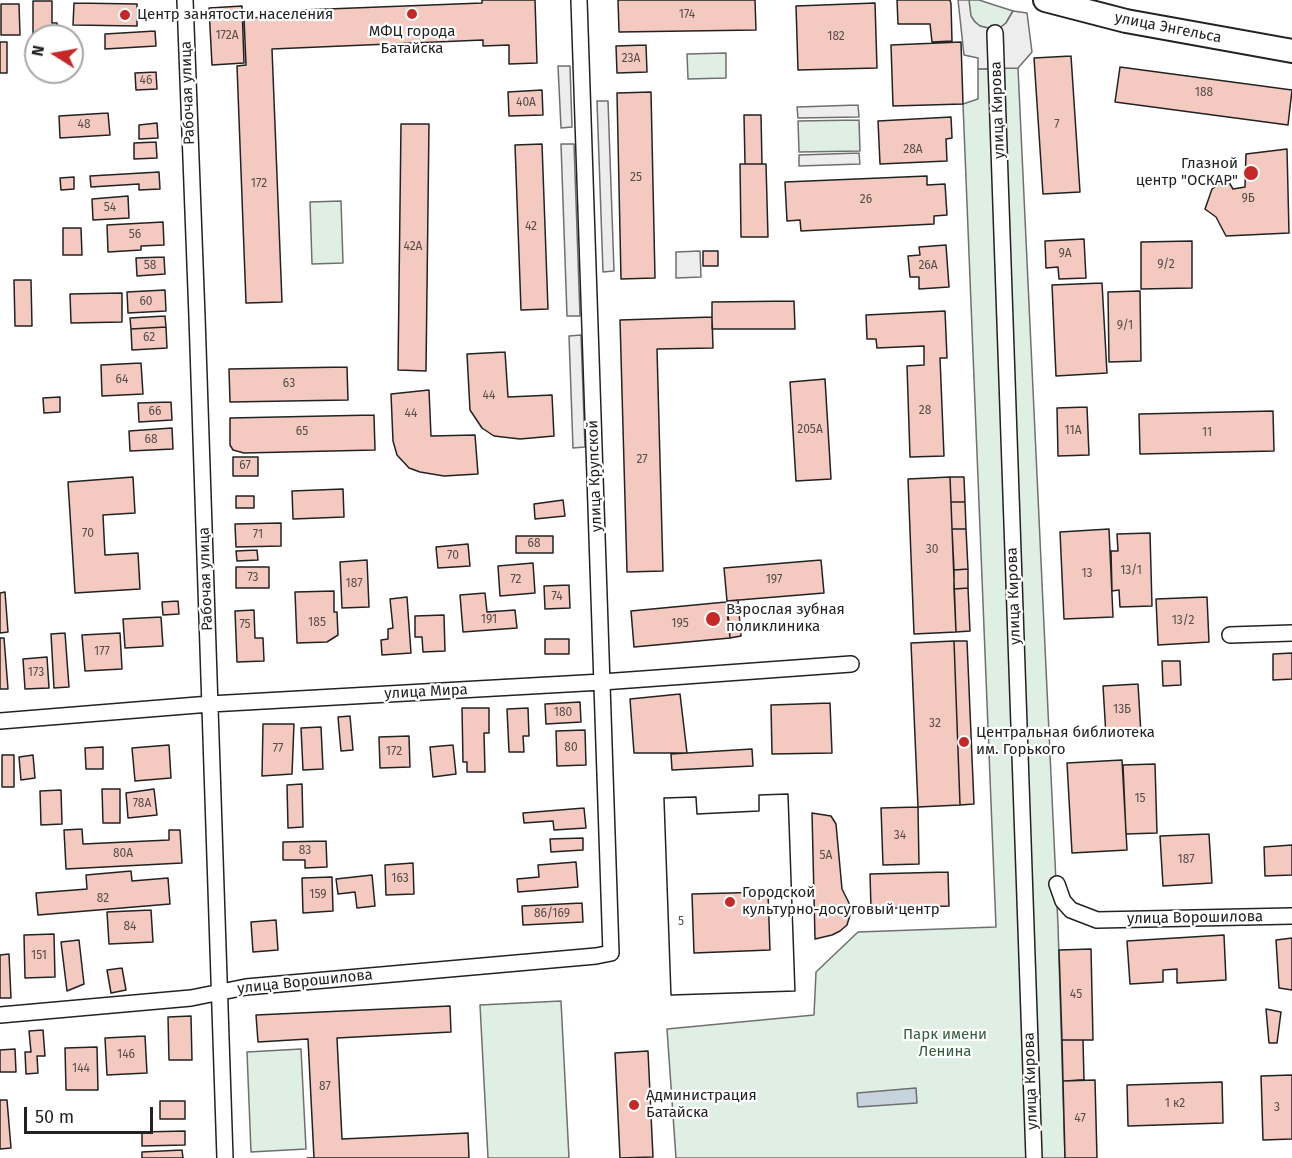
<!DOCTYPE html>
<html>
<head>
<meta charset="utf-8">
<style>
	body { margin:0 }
	#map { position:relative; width:1292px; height:1158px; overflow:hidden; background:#fff; font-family:"Fira Sans",sans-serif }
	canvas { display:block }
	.north { position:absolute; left:24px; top:24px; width:60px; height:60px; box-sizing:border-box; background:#fff; border:2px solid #a7a7a7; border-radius:50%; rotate:281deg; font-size:16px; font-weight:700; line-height:24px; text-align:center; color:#222 }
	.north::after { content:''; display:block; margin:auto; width:21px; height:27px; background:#c62828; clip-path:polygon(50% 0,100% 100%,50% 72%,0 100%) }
	.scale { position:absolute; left:24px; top:1107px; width:129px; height:27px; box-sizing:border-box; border:3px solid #222; border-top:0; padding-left:8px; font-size:18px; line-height:21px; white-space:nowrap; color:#222; -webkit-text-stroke:4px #fff; paint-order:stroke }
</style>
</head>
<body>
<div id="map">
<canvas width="1292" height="1158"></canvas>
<div class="north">N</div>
<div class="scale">50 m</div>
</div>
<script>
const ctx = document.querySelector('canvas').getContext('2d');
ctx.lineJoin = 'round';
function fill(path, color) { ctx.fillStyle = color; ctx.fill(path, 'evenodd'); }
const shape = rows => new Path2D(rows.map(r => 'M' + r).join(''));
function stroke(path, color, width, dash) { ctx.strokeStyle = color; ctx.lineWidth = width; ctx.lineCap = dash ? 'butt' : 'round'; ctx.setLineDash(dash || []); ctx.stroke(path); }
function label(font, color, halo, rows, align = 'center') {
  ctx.font = font + ' "Fira Sans",sans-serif'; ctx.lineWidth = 4.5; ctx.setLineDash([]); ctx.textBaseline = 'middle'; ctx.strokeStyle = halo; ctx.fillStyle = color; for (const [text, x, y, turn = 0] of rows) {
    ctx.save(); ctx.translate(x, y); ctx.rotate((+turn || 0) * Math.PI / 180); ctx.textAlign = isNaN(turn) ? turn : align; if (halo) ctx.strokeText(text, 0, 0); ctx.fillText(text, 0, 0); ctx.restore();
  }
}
const green = shape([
	[969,0,979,0,1013,11,1006,23,1001,27,988,28,980,26,975,22,970,16,969,0],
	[726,53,726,78,688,79,687,54,726,53],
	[1018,68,1058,925,1065,1158,676,1158,667,1029,814,1015,816,972,858,932,996,927,963,104,978,99,978,69,1018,68],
	[859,120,860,151,799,152,798,121,859,120],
	[341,201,343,263,312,264,310,202,341,201],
	[561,1001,569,1158,488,1158,480,1005,561,1001],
	[301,1049,306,1149,251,1152,247,1052,301,1049]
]);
fill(green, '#e0efe3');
stroke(green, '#6f6f6f', 1.5);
const parking = shape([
	[958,0,969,0,971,16,975,22,980,26,988,28,1001,27,1006,23,1013,11,1027,13,1032,52,1018,68,978,69,978,58,964,55,958,0],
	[558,66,570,66,572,127,561,128,558,66],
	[597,101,608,101,614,271,603,272,597,101],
	[858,105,859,117,798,118,797,107,858,105],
	[561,144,574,144,580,316,567,316,561,144],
	[859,153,860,164,799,166,799,155,859,153],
	[700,251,701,277,676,278,676,252,700,251],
	[581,335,585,447,573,448,569,336,581,335]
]);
fill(parking, '#ededed');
stroke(parking, '#6f6f6f', 1.5);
const water = shape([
	[916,1088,917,1103,858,1107,857,1093,916,1088]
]);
fill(water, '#c7d3dd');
stroke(water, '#6f6f6f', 1.5);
const building = shape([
	[482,0,535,0,537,63,509,64,509,45,483,46,483,40,272,49,282,302,246,303,237,66,246,65,244,18,302,16,302,10,482,3,482,0],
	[618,0,755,0,756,30,619,32,618,0],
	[897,0,950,0,951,4,952,41,932,42,930,24,898,24,897,0],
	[33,1,52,1,52,23,57,23,57,36,36,36,36,55,33,55,33,1],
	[74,3,137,4,137,26,73,25,74,3],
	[875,3,877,68,798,70,796,6,875,3],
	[1,4,19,4,20,35,1,35,1,4],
	[242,6,244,63,212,65,209,8,242,6],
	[155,31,156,46,105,49,105,34,155,31],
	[0,42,7,42,7,73,0,73,0,42],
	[961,42,963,104,893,106,891,45,961,42],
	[646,45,647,72,617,73,616,46,646,45],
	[1071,56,1080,192,1043,194,1034,58,1071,56],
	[1120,67,1292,90,1288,125,1115,102,1120,67],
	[156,72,157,89,136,90,135,73,156,72],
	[542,90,543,115,509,116,508,92,542,90],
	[651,92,655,278,621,279,617,93,651,92],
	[108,113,110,135,60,138,59,116,108,113],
	[744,115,761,115,762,164,745,164,744,115],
	[951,117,952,138,946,139,947,161,880,164,878,121,951,117],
	[157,123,158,138,139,139,139,125,157,123],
	[401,124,429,124,426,371,398,370,401,124],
	[156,142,157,158,134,159,134,143,156,142],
	[542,144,548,309,521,310,515,145,542,144],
	[1287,149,1289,233,1226,236,1216,217,1205,209,1212,189,1227,179,1233,189,1245,187,1246,154,1287,149],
	[740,164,766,164,768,237,741,237,740,164],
	[159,172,160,189,139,190,139,184,91,187,90,176,159,172],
	[927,176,927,185,945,184,947,215,934,216,934,224,801,231,800,220,787,221,785,182,927,176],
	[74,177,74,189,61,190,60,178,74,177],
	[128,196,129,218,93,220,92,199,128,196],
	[163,222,164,245,141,246,141,250,108,252,107,225,163,222],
	[63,228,81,228,82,255,63,255,63,228],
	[1084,239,1086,278,1059,279,1058,267,1046,268,1045,241,1084,239],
	[1192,241,1192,288,1141,289,1141,242,1192,241],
	[946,245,949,287,919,289,919,277,910,277,908,256,920,255,919,247,946,245],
	[703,251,718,251,718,266,703,266,703,251],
	[164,257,165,274,137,276,136,258,164,257],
	[14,280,31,280,32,326,15,326,14,280],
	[1102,283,1107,373,1056,376,1052,285,1102,283],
	[165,290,166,311,128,313,127,292,165,290],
	[1140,291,1141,361,1109,362,1108,292,1140,291],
	[122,293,122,322,71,323,70,294,122,293],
	[794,301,795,329,712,329,712,302,794,301],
	[945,311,947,358,940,358,944,456,910,457,907,366,924,365,924,346,877,348,876,339,867,339,866,315,945,311],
	[165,316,166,327,131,329,130,318,165,316],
	[712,317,713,348,657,349,663,571,627,572,620,320,712,317],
	[166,327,167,348,132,350,131,329,166,327],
	[505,352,508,397,552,395,554,436,520,439,494,436,482,428,470,410,467,354,505,352],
	[141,363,143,394,102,396,101,365,141,363],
	[347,367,348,400,230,402,229,369,347,367],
	[825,379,831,479,796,481,790,382,825,379],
	[429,390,431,436,475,435,478,474,444,476,420,472,409,468,397,455,393,441,391,394,429,390],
	[60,397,60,412,44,413,43,398,60,397],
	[171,402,172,420,139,422,138,403,171,402],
	[1087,407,1089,455,1058,456,1057,408,1087,407],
	[1273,411,1274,451,1140,454,1139,414,1273,411],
	[374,415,375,450,244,453,233,450,230,445,230,418,374,415],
	[172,428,173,449,130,451,129,431,172,428],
	[233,457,258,457,258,476,233,476,233,457],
	[133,477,135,513,103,515,105,555,138,553,140,589,75,593,68,482,133,477],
	[950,477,964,477,965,502,951,502,950,477],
	[950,477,956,632,914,634,908,479,950,477],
	[343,489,344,517,293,519,292,491,343,489],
	[236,496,254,496,254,508,236,508,236,496],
	[563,500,565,516,535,519,534,504,563,500],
	[951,502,965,502,966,529,952,529,951,502],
	[281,523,281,546,236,547,235,524,281,523],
	[952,529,966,529,968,569,954,570,952,529],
	[1109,529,1113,617,1064,619,1060,532,1109,529],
	[1150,533,1152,606,1120,607,1119,590,1112,591,1111,551,1118,551,1117,534,1150,533],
	[516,536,553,536,553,553,516,553,516,536],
	[468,544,470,566,438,568,436,547,468,544],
	[257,550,258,560,237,561,236,551,257,550],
	[367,560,369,607,342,608,340,562,367,560],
	[821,560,824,593,727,601,724,568,821,560],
	[533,563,535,593,500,596,498,566,533,563],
	[236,567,269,567,269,588,236,588,236,567],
	[968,569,968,588,954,589,954,570,968,569],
	[569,585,570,608,545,609,544,586,569,585],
	[968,588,970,631,956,632,954,589,968,588],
	[334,591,334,612,337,612,338,635,327,642,297,643,295,592,334,591],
	[5,592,8,632,0,633,0,593,5,592],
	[485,593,487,612,515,610,517,628,463,632,460,595,485,593],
	[407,597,411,653,382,655,381,640,388,639,388,629,393,628,390,599,407,597],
	[1207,597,1209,642,1158,645,1156,599,1207,597],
	[738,600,741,636,730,638,727,601,738,600],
	[178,601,179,614,163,615,162,602,178,601],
	[726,602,730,638,634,647,631,611,726,602],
	[254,610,255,638,263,638,264,661,237,662,235,611,254,610],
	[444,615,445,651,423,652,422,637,415,637,415,616,444,615],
	[161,617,163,646,125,648,123,619,161,617],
	[65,633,69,687,54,688,51,634,65,633],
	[120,633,122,669,85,671,82,635,120,633],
	[0,638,4,638,8,689,0,689,0,638],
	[545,639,569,639,569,654,545,654,545,639],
	[954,641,967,641,974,804,960,805,954,641],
	[954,641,960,805,918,807,911,643,954,641],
	[1292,653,1292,679,1273,680,1273,654,1292,653],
	[47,657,49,688,25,689,23,659,47,657],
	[1162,661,1180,661,1181,685,1163,686,1162,661],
	[1138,684,1141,734,1106,736,1103,686,1138,684],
	[680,694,687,753,634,753,630,699,680,694],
	[580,702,581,722,546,724,545,704,580,702],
	[830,703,832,753,772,754,771,705,830,703],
	[462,708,489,708,489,733,484,733,485,772,467,772,467,762,463,762,462,708],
	[528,708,529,736,523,736,524,752,509,752,507,709,528,708],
	[350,716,353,750,341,751,338,717,350,716],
	[263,724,294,724,292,774,262,776,263,724],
	[321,727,323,769,303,770,301,728,321,727],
	[585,730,586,765,557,766,556,731,585,730],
	[409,736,410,767,380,768,379,737,409,736],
	[169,745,171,778,135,781,132,748,169,745],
	[453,745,456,774,433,777,430,747,453,745],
	[103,747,103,769,86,769,85,748,103,747],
	[752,749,753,766,672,770,671,754,752,749],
	[2,755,14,755,14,787,2,787,2,755],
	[33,755,35,778,21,780,19,757,33,755],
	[1122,760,1127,850,1072,853,1067,763,1122,760],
	[1155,764,1157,833,1126,834,1123,765,1155,764],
	[302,784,303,827,288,828,287,785,302,784],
	[102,789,120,789,120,823,103,823,102,789],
	[154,789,157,815,128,818,126,793,154,789],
	[61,790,62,824,41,825,40,791,61,790],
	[788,794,795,991,671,995,664,798,696,797,697,814,759,811,759,795,788,794],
	[768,892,770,950,694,953,692,894,768,892],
	[788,794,795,991,671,995,664,798,696,797,697,814,759,811,759,795,788,794],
	[918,807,919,864,883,865,881,808,918,807],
	[584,808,586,828,554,830,553,821,524,823,523,813,584,808],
	[812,813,831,816,836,824,842,889,850,905,850,915,847,925,840,931,832,935,815,939,812,813],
	[82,829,83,844,169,840,169,830,180,830,182,863,66,869,64,830,82,829],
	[1209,834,1212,883,1163,886,1160,836,1209,834],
	[583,838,583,850,551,852,550,839,583,838],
	[326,841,327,867,305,868,305,860,283,860,283,842,326,841],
	[1292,845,1292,875,1265,876,1264,847,1292,845],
	[576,862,578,887,518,892,517,879,539,877,538,865,576,862],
	[413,863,414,894,386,895,385,865,413,863],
	[131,871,132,881,168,878,170,904,38,915,36,893,87,889,86,875,131,871],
	[948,872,949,906,871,909,870,874,948,872],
	[372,875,375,906,357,908,355,892,338,894,336,879,372,875],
	[332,877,333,911,303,913,302,878,332,877],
	[582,903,583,922,523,925,522,906,582,903],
	[151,910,153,942,109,944,107,912,151,910],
	[276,920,278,950,253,952,251,922,276,920],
	[54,934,55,977,25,978,24,935,54,934],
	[1224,935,1226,980,1177,983,1177,969,1163,970,1163,982,1130,984,1127,941,1224,935],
	[1292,938,1292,990,1279,988,1276,940,1292,938],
	[79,940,84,984,67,991,61,942,79,940],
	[1091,949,1093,1040,1062,1040,1059,950,1091,949],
	[9,954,11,998,0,998,0,955,9,954],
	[122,968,126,990,111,993,107,970,122,968],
	[450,1006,451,1032,337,1038,342,1139,468,1133,469,1158,307,1158,314,1158,308,1039,258,1042,256,1015,450,1006],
	[1266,1009,1281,1012,1277,1043,1269,1043,1266,1009],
	[191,1016,192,1060,169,1060,168,1017,191,1016],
	[43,1030,45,1056,37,1056,38,1073,26,1074,25,1052,31,1052,29,1031,43,1030],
	[145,1036,147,1073,107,1075,105,1038,145,1036],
	[1062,1040,1083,1040,1084,1080,1063,1081,1062,1040],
	[97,1047,98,1090,66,1090,65,1048,97,1047],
	[15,1049,16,1072,0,1072,0,1050,15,1049],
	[648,1051,653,1157,620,1158,615,1053,648,1051],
	[1292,1075,1292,1139,1263,1140,1261,1076,1292,1075],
	[1095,1080,1097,1158,1065,1158,1063,1081,1095,1080],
	[1222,1082,1223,1123,1128,1126,1127,1085,1222,1082],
	[0,1100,7,1100,11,1148,0,1149,0,1100],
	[160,1101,185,1101,185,1119,160,1119,160,1101],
	[185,1131,185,1145,142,1146,142,1132,185,1131],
	[182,1150,183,1158,142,1158,142,1152,182,1150]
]);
fill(building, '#f3c9c0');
stroke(building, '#222', 1.5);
const street = shape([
	[185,0,197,317,225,1158],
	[995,33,1034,1158],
	[1230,635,1292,633],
	[0,721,210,704,602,682,851,664],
	[1057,884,1063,901,1071,910,1097,920,1292,916],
	[0,1015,191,998,246,987,596,956,611,953,579,0]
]);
const secondary = shape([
	[1045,0,1126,21,1292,51]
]);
stroke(street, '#222', 18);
stroke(secondary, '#222', 26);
stroke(street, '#fff', 15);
stroke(secondary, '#fff', 22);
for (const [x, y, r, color] of [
	[412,14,6,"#c62828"],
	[125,15,6,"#c62828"],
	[1251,173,8,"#c62828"],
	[713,619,8,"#c62828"],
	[964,742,6,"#c62828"],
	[730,902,6,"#c62828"],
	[634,1105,6,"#c62828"]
]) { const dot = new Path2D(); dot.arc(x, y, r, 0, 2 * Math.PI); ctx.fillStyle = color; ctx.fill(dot); stroke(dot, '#fff', 2); }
label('12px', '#564c4a', null, [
	["174",687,15],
	["172А",227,36],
	["182",836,37],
	["23А",631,59],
	["46",146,81],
	["188",1204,93],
	["40А",526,103],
	["48",84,125],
	["7",1057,125],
	["28А",913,150],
	["25",636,178],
	["172",259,184],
	["9Б",1248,199],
	["26",866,200],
	["54",110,208],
	["42",531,227],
	["56",135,235],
	["42А",413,247],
	["9А",1065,254],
	["9/2",1166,265],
	["58",150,266],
	["26А",928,266],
	["60",146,302],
	["9/1",1125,326],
	["62",149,338],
	["64",122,380],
	["63",289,384],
	["44",489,396],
	["28",925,411],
	["66",155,412],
	["44",411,414],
	["205А",810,430],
	["11А",1073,431],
	["65",302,432],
	["11",1207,433],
	["68",151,440],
	["27",642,460],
	["67",245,466],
	["70",88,534],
	["71",258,535],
	["68",534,544],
	["30",932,550],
	["70",453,556],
	["13/1",1131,571],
	["13",1087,574],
	["73",253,578],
	["72",516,580],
	["197",774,580],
	["187",354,584],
	["74",557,597],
	["191",489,620],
	["13/2",1183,621],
	["185",317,623],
	["195",680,624],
	["75",245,625],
	["177",102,652],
	["173",36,673],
	["13Б",1122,710],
	["180",563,713],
	["32",935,724],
	["80",571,748],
	["77",278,749],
	["172",394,752],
	["15",1140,799],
	["78А",142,804],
	["34",900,836],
	["83",305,851],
	["80А",123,854],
	["5А",826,856],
	["187",1186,860],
	["163",400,879],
	["159",318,895],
	["82",103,899],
	["86/169",552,914],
	["5",681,922],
	["84",130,927],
	["151",39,956],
	["45",1076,995],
	["146",126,1055],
	["144",81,1069],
	["87",325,1087],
	["1 к2",1175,1104],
	["3",1277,1108],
	["47",1080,1119]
]);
label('15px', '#222', '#fff', [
	["Центр занятости населения",137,15],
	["МФЦ города",412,32,"center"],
	["Батайска",412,49,"center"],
	["Глазной",1238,164,"right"],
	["центр \"ОСКАР\"",1238,181,"right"],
	["Взрослая зубная",726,610],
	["поликлиника",726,627],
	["Центральная библиотека",976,733],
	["им. Горького",976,750],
	["Городской",742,893],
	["культурно-досуговый центр",742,910],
	["Администрация",646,1096],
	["Батайска",646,1113]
], 'left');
label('15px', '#222', '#fff', [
	["улица Энгельса",1168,28,11],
	["Рабочая улица",188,93,-92],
	["улица Кирова",998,110,-92],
	["улица Крупской",595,476,-92],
	["Рабочая улица",206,579,-92],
	["улица Кирова",1014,596,-92],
	["улица Мира",426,692,-3],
	["улица Ворошилова",1195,918,-1],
	["улица Ворошилова",305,982,-6],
	["улица Кирова",1031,1081,-92]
]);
label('15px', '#2f5e38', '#fff', [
	["Парк имени",945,1035],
	["Ленина",945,1052]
]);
</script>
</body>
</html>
